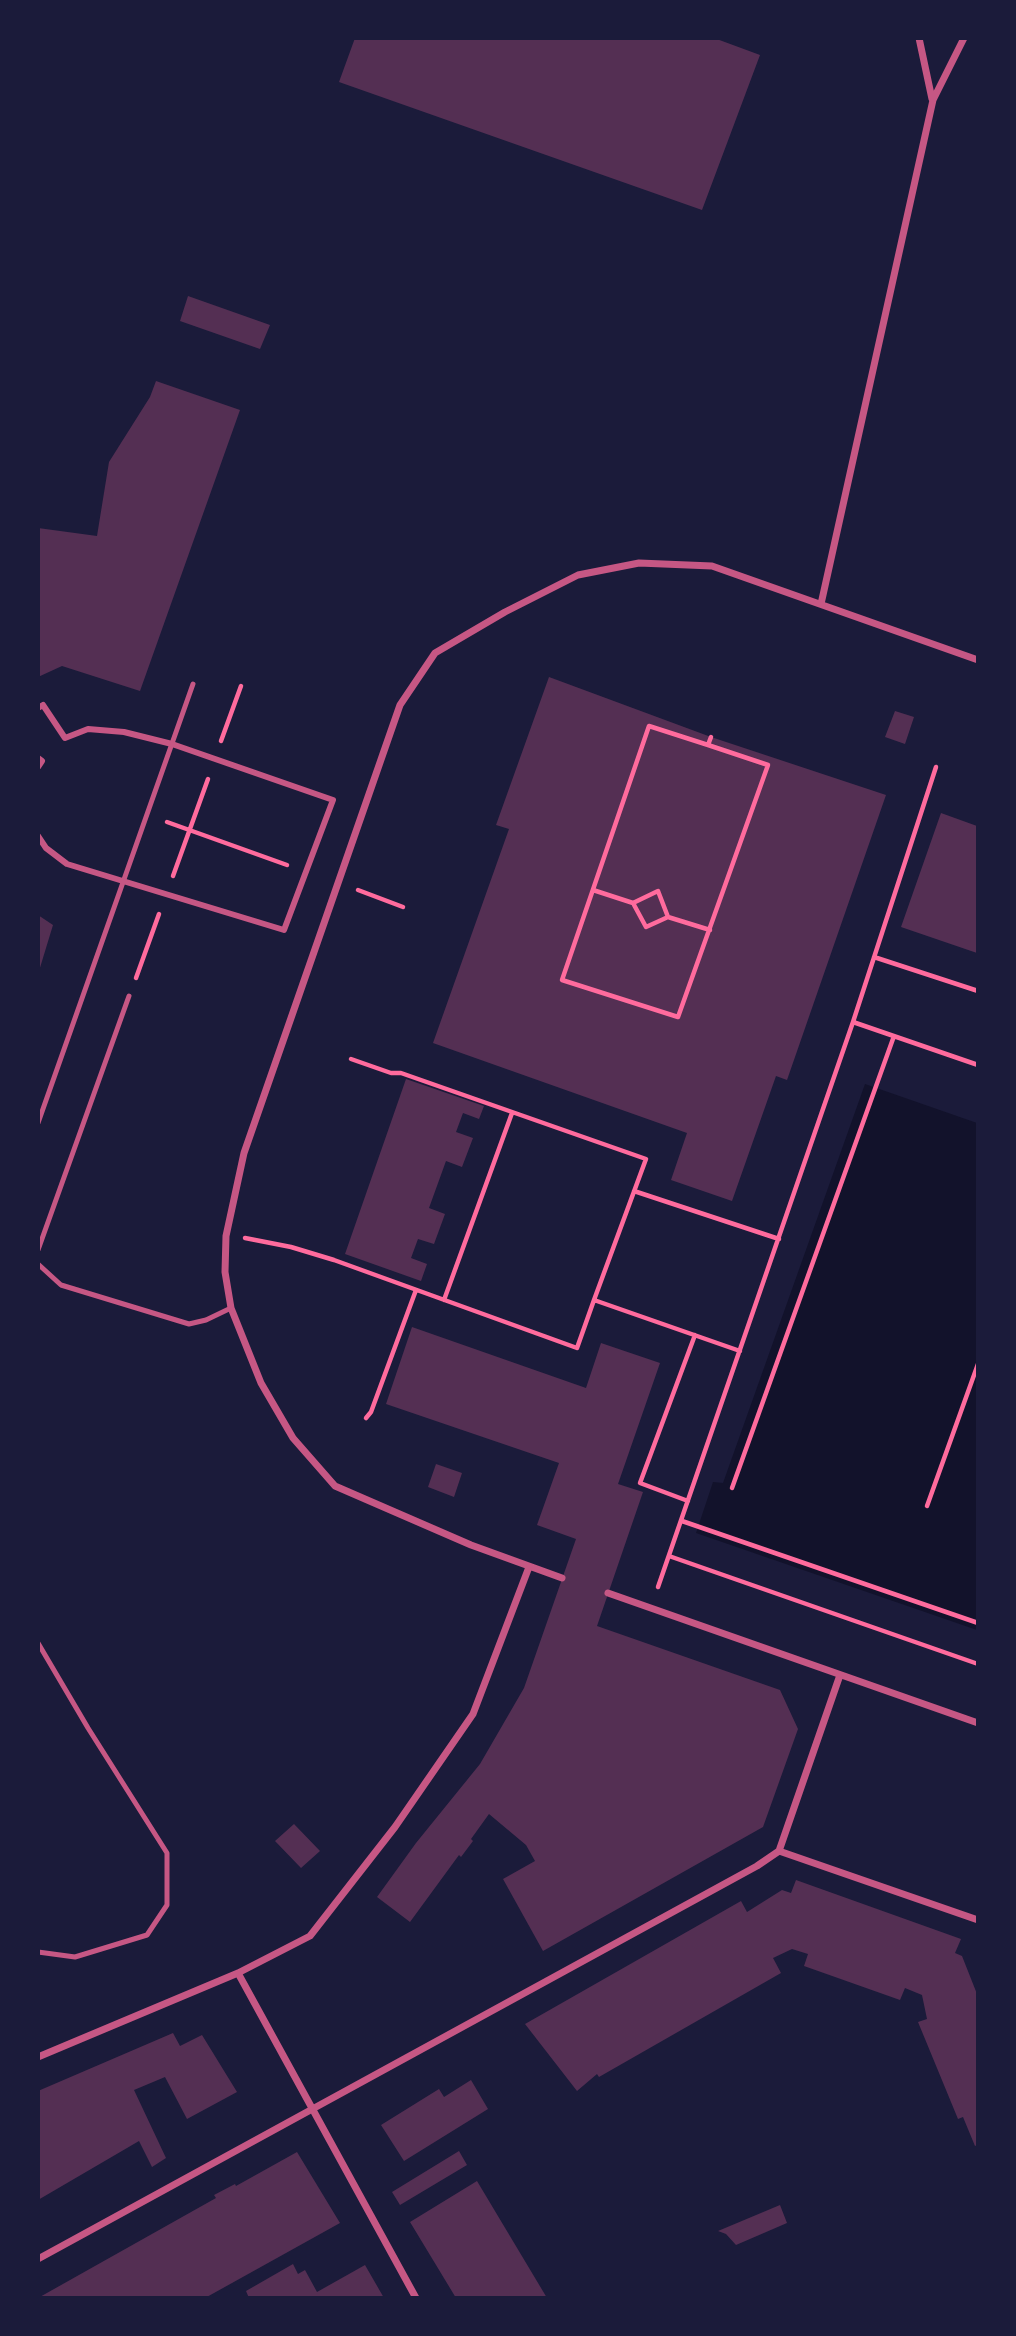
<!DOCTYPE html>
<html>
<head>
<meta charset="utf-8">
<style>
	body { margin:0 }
	#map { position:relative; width:1016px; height:2336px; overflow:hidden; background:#1b1b3a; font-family:"Space Grotesk",sans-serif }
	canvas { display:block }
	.frame { position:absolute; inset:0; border:40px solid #1b1b3a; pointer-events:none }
</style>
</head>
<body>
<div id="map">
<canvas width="1016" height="2336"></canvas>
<div class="frame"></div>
</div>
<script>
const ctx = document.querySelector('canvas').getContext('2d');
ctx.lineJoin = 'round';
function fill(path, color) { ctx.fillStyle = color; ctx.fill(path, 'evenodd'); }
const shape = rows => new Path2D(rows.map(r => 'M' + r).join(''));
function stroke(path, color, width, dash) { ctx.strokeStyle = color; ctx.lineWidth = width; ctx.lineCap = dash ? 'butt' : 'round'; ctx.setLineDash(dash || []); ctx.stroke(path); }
fill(shape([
	[865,1084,977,1123,977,1630,696,1533,713,1482,723,1483]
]), '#12122b');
fill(shape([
	[355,38,714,38,760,55,702,210,339,82],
	[188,296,270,325,260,349,180,321],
	[156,381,240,410,140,691,62,666,38,677,38,528,97,536,109,462,150,397],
	[549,677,711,737,886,795,787,1080,776,1076,732,1201,671,1180,687,1133,433,1043,509,829,496,825],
	[895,711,914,717,905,744,885,737],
	[941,813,977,826,977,953,901,927],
	[38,915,53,925,39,971,38,971],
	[406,1079,484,1106,479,1119,463,1113,456,1132,473,1138,462,1167,446,1161,429,1208,445,1214,434,1244,418,1239,411,1258,427,1264,421,1281,345,1254],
	[412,1327,586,1388,601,1343,660,1363,618,1484,643,1492,597,1626,780,1690,798,1729,763,1827,543,1951,503,1879,535,1861,526,1845,489,1814,471,1839,473,1841,461,1857,459,1855,410,1922,377,1897,416,1843,480,1764,524,1688,576,1539,537,1525,559,1463,386,1404],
	[436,1464,462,1473,454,1497,428,1487],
	[294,1824,320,1851,301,1868,275,1841],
	[796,1880,961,1939,955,1953,962,1956,977,1994,977,2145,975,2146,963,2117,958,2119,918,2022,927,2019,922,1995,905,1988,900,2000,804,1966,808,1954,792,1949,773,1958,781,1973,599,2077,597,2074,577,2091,525,2024,741,1901,747,1912,782,1890,791,1893],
	[173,2033,180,2046,202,2035,237,2092,187,2119,165,2077,134,2090,166,2158,152,2167,139,2141,38,2200,38,2091],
	[471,2080,488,2109,404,2161,381,2125,439,2089,444,2097],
	[459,2151,467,2165,400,2205,392,2192],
	[297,2152,340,2223,205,2298,38,2298,216,2198,214,2195,235,2184,236,2186],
	[477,2181,547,2298,456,2298,410,2222],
	[780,2205,787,2223,736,2245,726,2234,718,2231],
	[293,2264,298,2274,305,2270,317,2292,365,2265,384,2298,249,2298,246,2291]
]), '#542f53');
stroke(shape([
	[221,741,241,686],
	[708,745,768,765,678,1017,562,980,649,726,708,745,711,737],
	[167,822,287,865],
	[173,876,208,779],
	[358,890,403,907],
	[593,890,633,903,646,927,668,917,710,930],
	[633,903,658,891,668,917],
	[874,957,978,991],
	[136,978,159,914],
	[853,1022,978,1065],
	[351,1059,391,1073,401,1073,646,1159,594,1300],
	[634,1191,779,1239],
	[245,1238,291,1247,334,1260,577,1348,594,1300,740,1351],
	[444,1300,512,1113],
	[366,1418,371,1412,416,1290],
	[732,1488,894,1036],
	[688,1501,640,1483,695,1335],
	[927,1506,978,1364],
	[682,1521,978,1623],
	[669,1556,978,1664],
	[658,1587,853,1022,936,767]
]), '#ff6b9d', 4.5);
stroke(shape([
	[38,1123,193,684],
	[38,1250,129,996],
	[38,1264,61,1285,189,1324,206,1320,231,1308],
	[38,1643,88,1728,167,1853,167,1905,147,1935,75,1957,38,1952]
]), '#c65784', 5);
stroke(shape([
	[38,708,43,705,65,738,88,729,124,732,172,744,333,800,284,930,67,864,46,848,38,836],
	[38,758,42,761,38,767]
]), '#c65784', 6);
stroke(shape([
	[919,38,932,99],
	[821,604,933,100,964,38],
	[562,1578,471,1545,335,1486,293,1438,261,1383,231,1308,225,1272,226,1236,244,1153,400,705,435,653,505,612,578,575,639,563,712,566,978,660],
	[608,1593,978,1723],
	[840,1675,779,1851,978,1920],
	[238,1973,416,2298],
	[38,2057,238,1973,310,1936,395,1827,473,1714,529,1567],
	[38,2259,757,1866,779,1851]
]), '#c65784', 7);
</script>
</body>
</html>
